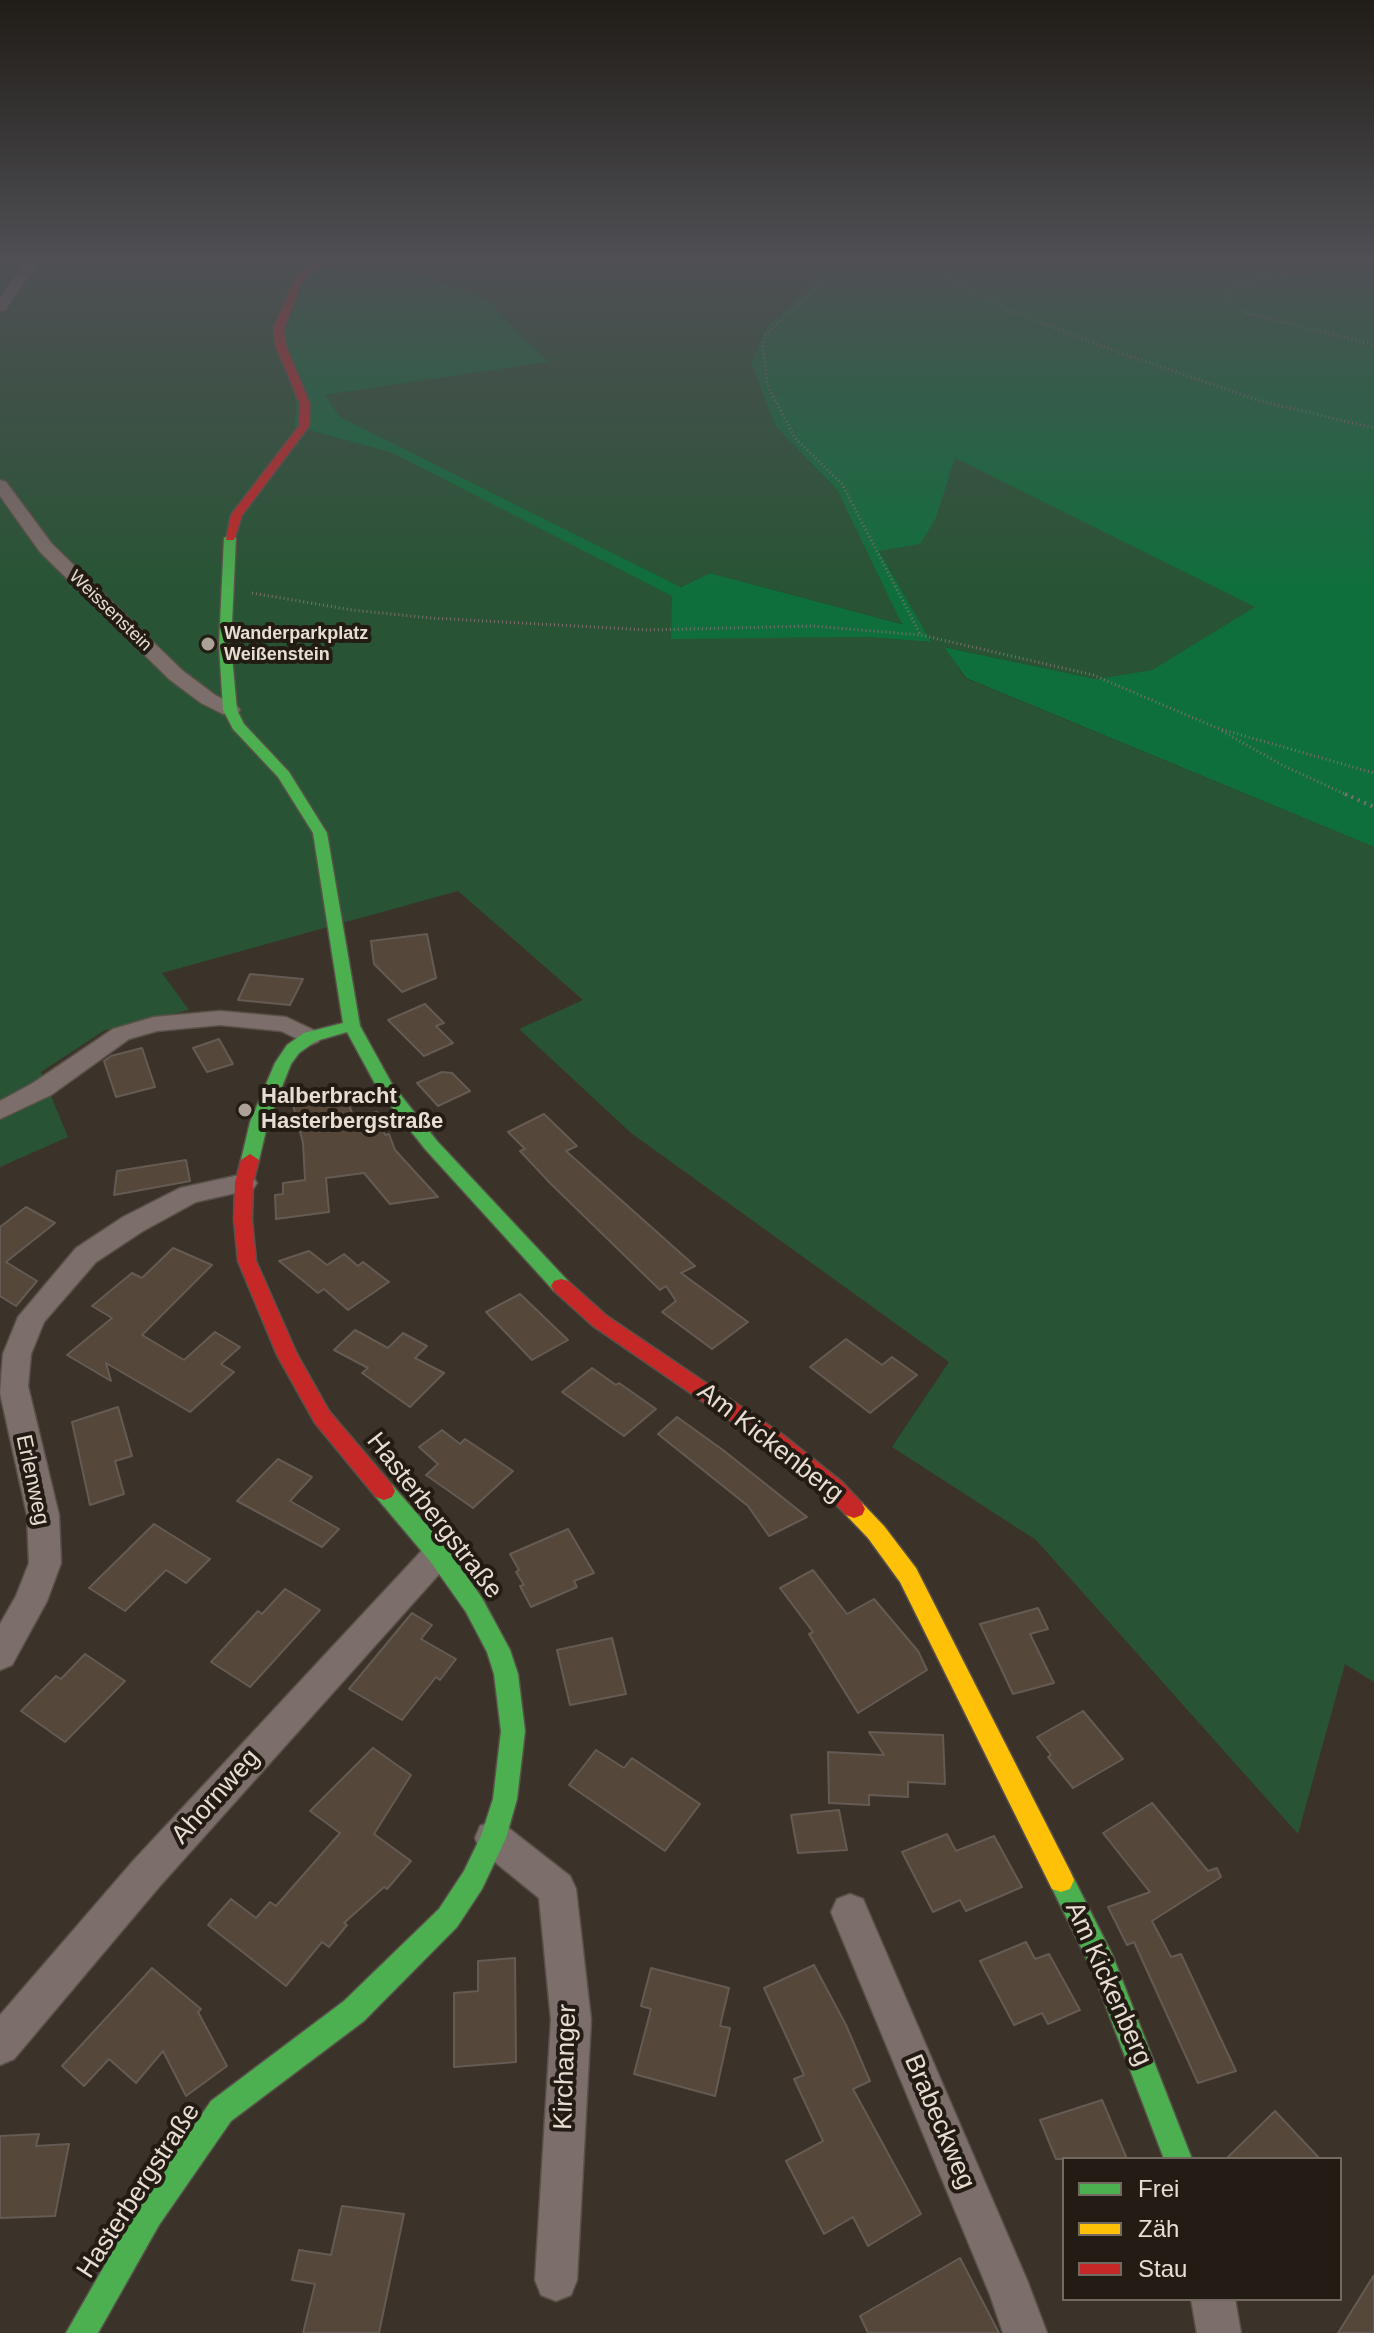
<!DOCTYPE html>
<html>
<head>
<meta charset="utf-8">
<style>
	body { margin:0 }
	#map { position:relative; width:1374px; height:2333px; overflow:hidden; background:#3b3229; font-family:Arial,sans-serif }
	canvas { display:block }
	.legend { position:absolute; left:1062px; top:2157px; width:280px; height:144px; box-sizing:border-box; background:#231c14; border:2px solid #726960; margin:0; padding:10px 14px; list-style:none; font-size:24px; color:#e8ddd2 }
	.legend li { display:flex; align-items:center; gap:16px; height:40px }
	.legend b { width:40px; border:2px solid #726960 }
</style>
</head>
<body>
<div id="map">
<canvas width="1374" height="2333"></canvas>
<ul class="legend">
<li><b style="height:10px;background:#4caf50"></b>Frei</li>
<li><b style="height:10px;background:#ffc107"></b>Zäh</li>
<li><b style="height:10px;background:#c62828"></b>Stau</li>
</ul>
</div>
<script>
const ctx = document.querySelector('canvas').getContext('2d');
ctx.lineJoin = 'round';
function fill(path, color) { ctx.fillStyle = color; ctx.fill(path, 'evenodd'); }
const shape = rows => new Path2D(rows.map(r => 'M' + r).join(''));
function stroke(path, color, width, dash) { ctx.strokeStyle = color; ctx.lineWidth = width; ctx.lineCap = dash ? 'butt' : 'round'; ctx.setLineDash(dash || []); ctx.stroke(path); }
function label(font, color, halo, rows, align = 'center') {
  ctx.font = font + ' Arial,sans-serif'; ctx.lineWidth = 8; ctx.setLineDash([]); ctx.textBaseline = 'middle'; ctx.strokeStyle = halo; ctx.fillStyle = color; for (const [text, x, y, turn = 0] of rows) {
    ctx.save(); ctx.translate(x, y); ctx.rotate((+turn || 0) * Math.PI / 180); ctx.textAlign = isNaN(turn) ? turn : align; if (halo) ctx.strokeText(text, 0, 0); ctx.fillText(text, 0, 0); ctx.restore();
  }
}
fill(shape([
	[0,261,337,261,308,275,294,426,392,453,673,596,671,638,867,637,930,642,879,551,936,518,954,457,1256,607,1152,670,1096,679,945,647,965,678,1374,847,1374,1682,1345,1664,1298,1834,1036,1540,892,1447,949,1362,631,1133,519,1029,583,1000,458,891,162,973,189,1010,105,1030,41,1072,68,1137,0,1167],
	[384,261,839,261,768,324,776,427,837,490,903,624,710,573,681,587,339,416,324,395,548,362,486,300]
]), '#285435');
fill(shape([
	[337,261,384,261,486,300,549,362,325,395,339,416,681,587,710,573,902,624,837,490,776,427,751,363,768,325,839,261,1374,261,1374,847,966,678,944,647,1096,679,1152,670,1255,607,955,458,936,518,920,544,879,551,931,642,867,637,671,639,672,596,392,453,294,426,296,404,281,344,308,275]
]), '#0f6f3c');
const building = shape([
	[427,934,436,978,402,992,374,964,371,941,427,934],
	[250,974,303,979,290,1005,238,1000,250,974],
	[425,1004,444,1023,436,1026,453,1043,424,1056,388,1020,425,1004],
	[219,1039,233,1064,207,1072,193,1048,219,1039],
	[142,1048,155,1087,116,1097,104,1061,111,1056,142,1048],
	[442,1072,452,1073,470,1091,438,1106,417,1083,442,1072],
	[345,1094,354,1118,377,1112,385,1135,389,1134,395,1150,438,1197,390,1204,364,1173,326,1178,329,1212,276,1219,275,1195,283,1194,283,1183,305,1180,303,1143,293,1105,345,1094],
	[544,1114,577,1146,566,1151,695,1266,681,1273,748,1322,712,1349,662,1312,676,1301,666,1286,660,1290,550,1183,520,1151,525,1149,508,1132,544,1114],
	[186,1160,190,1181,114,1195,117,1171,186,1160],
	[26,1207,55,1223,6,1262,37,1281,16,1306,0,1296,0,1227,26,1207],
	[173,1248,212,1265,142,1335,184,1360,215,1332,240,1347,221,1364,234,1372,190,1412,106,1363,111,1381,67,1355,112,1318,92,1306,132,1273,142,1278,173,1248],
	[309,1251,327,1265,344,1254,358,1266,363,1262,389,1282,348,1310,324,1289,318,1293,279,1261,309,1251],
	[520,1294,568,1340,532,1360,486,1312,520,1294],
	[355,1330,388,1348,403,1333,427,1346,415,1358,444,1373,410,1407,362,1373,368,1368,334,1350,355,1330],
	[846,1339,882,1365,892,1357,917,1375,870,1413,810,1367,846,1339],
	[592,1368,616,1385,619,1383,656,1409,624,1436,611,1427,562,1392,592,1368],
	[118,1407,132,1456,115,1461,124,1494,90,1505,72,1422,118,1407],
	[677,1417,723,1450,807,1517,769,1536,748,1506,658,1434,677,1417],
	[442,1430,460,1444,465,1439,513,1471,473,1508,426,1475,438,1464,419,1447,442,1430],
	[278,1459,312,1477,290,1501,339,1529,322,1547,237,1501,278,1459],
	[154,1524,210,1559,186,1583,166,1570,125,1611,89,1588,154,1524],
	[568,1529,594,1573,574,1581,577,1587,531,1607,520,1586,524,1585,516,1572,519,1570,510,1554,568,1529],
	[813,1570,847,1614,874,1599,918,1651,927,1670,858,1713,809,1634,813,1632,780,1588,813,1570],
	[285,1589,320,1610,250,1687,211,1662,258,1611,262,1614,285,1589],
	[1038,1608,1048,1629,1030,1634,1054,1683,1013,1694,980,1624,1038,1608],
	[412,1613,432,1625,421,1639,456,1659,440,1680,436,1677,402,1720,349,1689,412,1613],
	[612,1638,626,1694,570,1705,557,1650,612,1638],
	[85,1654,125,1681,65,1742,21,1711,56,1676,61,1679,85,1654],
	[1083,1711,1123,1759,1073,1788,1048,1757,1051,1755,1037,1737,1083,1711],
	[869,1732,943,1735,945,1784,908,1782,908,1797,869,1795,869,1805,829,1803,828,1752,884,1755,869,1732],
	[373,1748,411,1775,374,1834,411,1861,387,1889,384,1887,344,1923,347,1925,329,1947,322,1942,286,1986,208,1925,231,1899,256,1918,270,1902,276,1906,340,1833,310,1811,373,1748],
	[596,1750,624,1768,632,1758,700,1804,665,1851,569,1785,596,1750],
	[1152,1803,1208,1871,1217,1868,1221,1877,1152,1921,1171,1957,1181,1954,1236,2071,1198,2083,1134,1942,1127,1945,1108,1907,1150,1892,1103,1833,1152,1803],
	[839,1810,847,1850,798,1853,791,1815,839,1810],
	[947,1834,956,1851,994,1836,1022,1887,966,1911,960,1900,933,1912,902,1852,947,1834],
	[1026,1942,1035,1959,1049,1954,1080,2010,1048,2024,1042,2013,1014,2025,980,1961,1026,1942],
	[515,1958,516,2062,454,2067,454,1993,478,1991,478,1961,515,1958],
	[814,1965,846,2025,870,2081,853,2089,921,2214,868,2246,853,2217,824,2234,786,2161,823,2141,794,2079,804,2075,764,1988,814,1965],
	[152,1968,201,2009,198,2012,227,2066,186,2096,163,2051,136,2083,109,2059,84,2086,62,2066,152,1968],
	[651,1968,729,1988,720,2026,730,2028,715,2096,634,2074,651,2009,641,2006,651,1968],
	[1102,2100,1127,2159,1056,2159,1040,2120,1102,2100],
	[1275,2111,1320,2159,1226,2159,1275,2111],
	[39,2134,36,2146,69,2144,55,2216,0,2218,0,2136,39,2134],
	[342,2206,404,2214,379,2333,303,2333,315,2284,292,2280,299,2250,331,2255,342,2206],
	[960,2258,999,2333,868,2333,860,2316,960,2258],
	[1374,2275,1374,2333,1338,2333,1374,2275]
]);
fill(building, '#554739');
stroke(building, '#645b54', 2);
const street = shape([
	[27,261,39,261,5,310,0,311,0,298,27,261],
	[0,480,6,482,52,544,183,671,215,695,237,706,240,710,237,714,223,714,201,703,169,679,40,552,0,496,0,480],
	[220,1011,286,1017,318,1032,322,1037,318,1042,310,1045,281,1031,220,1025,157,1031,129,1039,51,1095,0,1119,0,1101,33,1083,113,1029,154,1017,220,1011],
	[244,1174,253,1177,257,1183,253,1189,196,1202,143,1231,96,1262,44,1322,31,1354,28,1386,59,1515,61,1563,47,1601,12,1665,0,1670,0,1624,16,1596,29,1563,27,1515,0,1393,3,1354,18,1317,76,1248,123,1217,180,1188,244,1174],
	[438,1541,449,1545,454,1554,449,1563,159,1887,14,2059,0,2065,0,2015,133,1861,427,1545,438,1541],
	[493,1821,506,1826,570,1876,576,1889,591,2020,577,2280,571,2295,556,2301,541,2295,535,2280,551,2020,539,1898,480,1850,475,1838,480,1826,493,1821],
	[850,1894,863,1899,1027,2280,1047,2333,1003,2333,990,2295,831,1912,837,1899,850,1894],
	[1191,2299,1235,2299,1241,2333,1197,2333,1191,2299]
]);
const fast = shape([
	[230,535,236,538,231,645,237,710,244,724,289,772,327,833,360,1026,392,1084,437,1141,568,1281,571,1286,568,1291,554,1291,425,1149,379,1091,347,1032,316,1041,299,1053,291,1064,268,1122,259,1160,250,1166,241,1160,250,1122,275,1063,287,1045,304,1033,343,1023,313,833,278,777,233,729,223,710,219,645,224,538,230,535],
	[384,1482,392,1485,446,1547,482,1598,510,1650,518,1674,525,1731,517,1799,506,1838,482,1889,457,1927,364,2021,231,2121,159,2225,98,2333,66,2333,139,2205,211,2101,344,2001,439,1909,464,1871,481,1836,493,1799,501,1731,494,1674,487,1652,466,1612,430,1561,376,1497,373,1491,376,1485,384,1482],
	[1061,1868,1070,1871,1112,1954,1192,2159,1164,2159,1092,1970,1048,1880,1052,1871,1061,1868]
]);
const slow = shape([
	[854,1500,862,1503,884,1526,916,1568,1070,1871,1074,1880,1070,1889,1061,1892,1052,1889,900,1582,868,1538,846,1515,843,1509,846,1503,854,1500]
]);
const jam = shape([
	[320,261,331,261,312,272,301,283,284,327,285,344,310,404,309,426,242,515,234,540,226,540,231,515,299,426,300,404,275,344,274,327,294,280,306,268,320,261],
	[250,1154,259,1160,253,1183,252,1220,256,1261,297,1354,329,1411,392,1485,395,1491,392,1497,384,1500,376,1497,315,1423,277,1355,238,1261,234,1220,235,1183,241,1160,250,1154],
	[561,1279,568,1281,607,1316,783,1435,842,1482,862,1503,865,1509,862,1515,854,1518,846,1515,826,1494,769,1447,593,1326,554,1291,551,1286,554,1281,561,1279]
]);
stroke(street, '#585149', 3);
stroke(fast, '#585149', 3);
stroke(slow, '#585149', 3);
stroke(jam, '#585149', 3);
stroke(shape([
	[845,261,765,335,763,346,767,384,795,438,842,484,920,634],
	[929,261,948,278,1007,309,1099,345,1260,401,1374,428],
	[1374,261,1238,283,1226,293,1228,301,1246,313,1374,345],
	[252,593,352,610,431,618,648,630,813,626,921,635,1093,675,1217,728,1374,773],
	[1222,731,1282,765,1349,796]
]), '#7b6f6c', 3, [1, 3]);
stroke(shape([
	[1345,794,1374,807]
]), '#7b6f6c', 4, [2, 5]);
fill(street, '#7c6e6a');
fill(fast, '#4caf50');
fill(slow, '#ffc107');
fill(jam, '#c62828');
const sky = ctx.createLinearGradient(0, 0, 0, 588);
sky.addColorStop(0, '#201c17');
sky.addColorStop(0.44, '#4f4f54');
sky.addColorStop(1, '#4f4f5400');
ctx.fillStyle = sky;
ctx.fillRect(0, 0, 1374, 588);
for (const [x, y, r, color] of [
	[208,644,8,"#aba197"],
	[245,1110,8,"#aba197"]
]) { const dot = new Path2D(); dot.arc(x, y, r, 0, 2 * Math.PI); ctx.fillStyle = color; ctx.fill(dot); stroke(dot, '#231c14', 3); }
label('18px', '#e8ddd2', '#231c14', [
	["Weissenstein",110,611,44]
]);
label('bold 18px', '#e8ddd2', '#231c14', [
	["Wanderparkplatz",224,634],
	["Weißenstein",224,655]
], 'left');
label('bold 22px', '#e8ddd2', '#231c14', [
	["Halberbracht",261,1097],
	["Hasterbergstraße",261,1122]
], 'left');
label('22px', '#e8ddd2', '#231c14', [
	["Erlenweg",32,1480,78]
]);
label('26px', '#e8ddd2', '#231c14', [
	["Am Kickenberg",770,1443,38],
	["Hasterbergstraße",434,1516,52],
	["Ahornweg",216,1797,-48],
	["Am Kickenberg",1108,1984,66],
	["Kirchanger",566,2067,-88],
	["Brabeckweg",939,2122,67],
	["Hasterbergstraße",139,2191,-57]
]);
</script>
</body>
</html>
